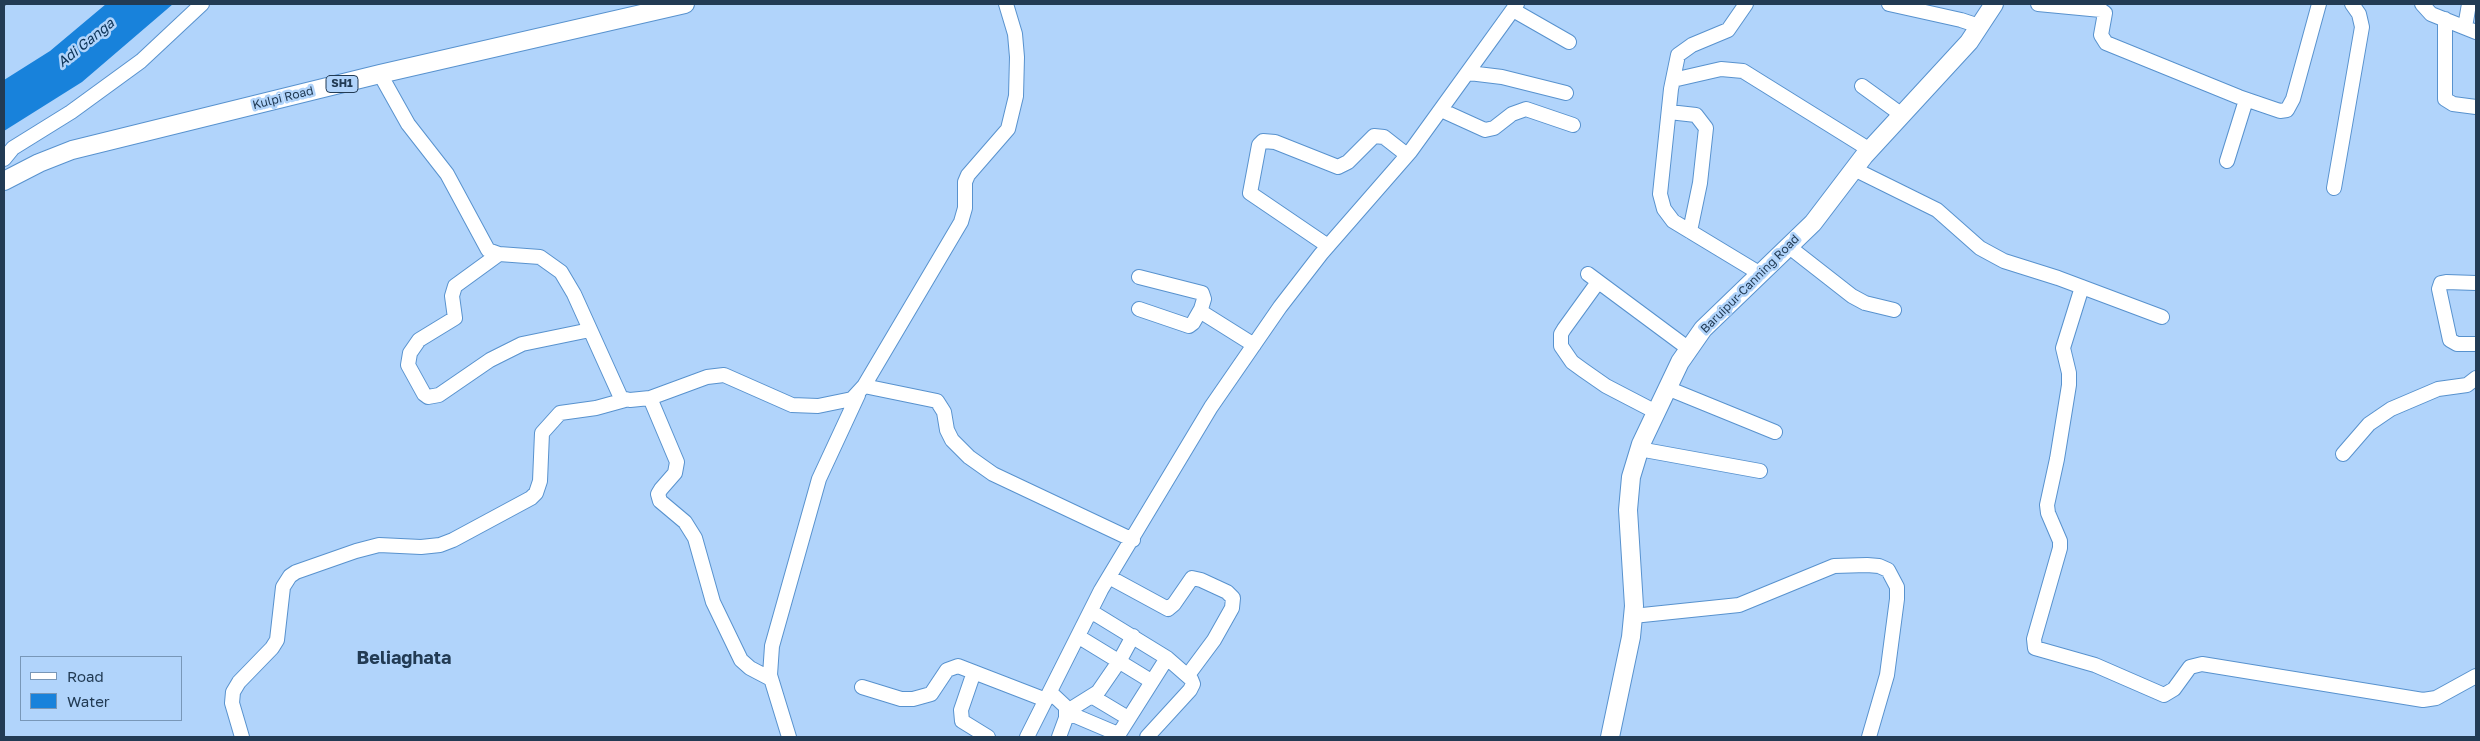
<!DOCTYPE html>
<html>
<head>
<meta charset="utf-8">
<style>
	body { margin:0 }
	#map { position:relative; width:2480px; height:741px; overflow:hidden; background:#b1d4fb; font-family:"Golos Text",sans-serif }
	canvas { display:block }
	.frame { position:absolute; inset:0; border:5px solid #223b54; pointer-events:none }
	.legend { position:absolute; left:20px; top:656px; width:162px; height:65px; box-sizing:border-box; background:#b1d4fb; border:1px solid #7897b8; margin:0; padding:6px 9px; list-style:none; font-size:15px; color:#223b54 }
	.legend li { display:flex; align-items:center; gap:10px; height:25px }
	.legend b { width:25px; border:1px solid #7897b8 }
</style>
</head>
<body>
<div id="map">
<canvas width="2480" height="741"></canvas>
<div class="frame"></div>
<ul class="legend">
<li><b style="height:6px;background:#fff"></b>Road</li>
<li><b style="height:14px;background:#1882db"></b>Water</li>
</ul>
</div>
<script>
const ctx = document.querySelector('canvas').getContext('2d');
ctx.lineJoin = 'round';
function fill(path, color) { ctx.fillStyle = color; ctx.fill(path, 'evenodd'); }
const shape = rows => new Path2D(rows.map(r => 'M' + r).join(''));
function stroke(path, color, width, dash) { ctx.strokeStyle = color; ctx.lineWidth = width; ctx.lineCap = dash ? 'butt' : 'round'; ctx.setLineDash(dash || []); ctx.stroke(path); }
function label(font, color, halo, rows, align = 'center') {
  ctx.font = font + ' "Golos Text",sans-serif'; ctx.lineWidth = 5; ctx.setLineDash([]); ctx.textBaseline = 'middle'; ctx.strokeStyle = halo; ctx.fillStyle = color; for (const [text, x, y, turn = 0] of rows) {
    ctx.save(); ctx.translate(x, y); ctx.rotate((+turn || 0) * Math.PI / 180); ctx.textAlign = isNaN(turn) ? turn : align; if (halo) ctx.strokeText(text, 0, 0); ctx.fillText(text, 0, 0); ctx.restore();
  }
}
fill(shape([
	[106,4,173,4,82,82,4,131,4,80,50,51]
]), '#1882db');
const minor = shape([
	[1746,4,1728,30,1692,45,1678,55,1671,89,1660,194,1664,209,1673,221,1759,273],
	[1889,4,1961,20,1979,26],
	[2038,4,2101,10,2105,13,2101,35,2106,43,2239,97,2280,111,2287,110,2293,99,2319,4],
	[2422,4,2431,14,2476,32],
	[1513,10,1569,42],
	[2445,19,2445,99,2453,104,2476,107],
	[2465,27,2469,4],
	[1469,73,1502,77,1566,93],
	[380,74,408,124,447,174,488,250,499,254,540,257,561,272,574,294,621,398,630,400,650,398,707,377,724,375,792,405,818,406,852,399,864,386,961,222,965,208,965,182,968,175,1008,129,1016,96,1017,57,1015,34,1006,4],
	[1673,80,1721,69,1743,71,1870,150],
	[1862,86,1902,115],
	[1441,110,1485,130,1494,128,1512,114,1526,109,1573,125],
	[1669,112,1696,115,1706,128,1700,183,1690,231],
	[4,159,13,148,71,112,141,61,202,4],
	[2227,161,2246,100],
	[1854,169,1937,210,1980,248,2004,261,2058,278,2162,317],
	[2334,188,2362,27,2359,14,2352,4],
	[1328,246,1250,193,1259,145,1263,141,1275,142,1338,167,1348,162,1374,136,1384,137,1407,155],
	[1788,246,1852,296,1865,303,1894,310],
	[499,254,455,286,452,296,455,318,419,340,410,353,408,365,424,394,428,397,439,395,490,360,522,344,590,330],
	[1588,274,1689,349],
	[1139,277,1202,293,1204,299,1201,309,1203,313,1254,345],
	[1598,282,1564,329,1561,334,1561,346,1572,362,1583,370,1606,386,1656,412],
	[2476,283,2446,282,2441,283,2439,289,2450,340,2457,344,2476,344],
	[2082,287,2063,348,2069,373,2069,385,2057,459,2047,505,2048,513,2060,541,2060,548,2034,639,2035,648,2095,665,2164,695,2174,689,2190,667,2202,664,2423,700,2436,698,2476,676],
	[1139,309,1189,326,1193,323,1201,309],
	[864,386,937,401,944,412,947,430,952,440,969,457,993,474,1133,540],
	[1667,388,1775,432],
	[650,398,677,462,675,473,661,489,658,494,660,501,685,522,695,538,713,602,741,660,750,668,771,679],
	[1639,449,1760,471],
	[2343,454,2369,424,2391,409,2438,389,2467,385,2476,378],
	[1109,577,1168,609,1174,604,1192,578,1201,580,1227,592,1233,598,1232,608,1214,640,1188,675],
	[1092,612,1167,658,1191,679,1193,684,1190,690,1147,737],
	[1633,616,1739,605,1834,566,1867,565,1879,566,1888,570,1897,587,1897,599,1887,675,1869,737],
	[1079,637,1151,681],
	[974,672,961,710,962,721,988,737],
	[862,687,901,699,913,699,931,694,947,670,958,666,1046,700],
	[1050,692,1066,707,1066,718,1059,737],
	[1093,697,1128,718],
	[1066,712,1098,692,1120,660,1133,636],
	[1066,712,1118,734],
	[242,737,232,703,233,692,239,682,272,648,277,640,283,587,290,576,296,572,356,551,379,545,421,547,440,545,453,540,531,498,536,493,540,481,542,433,560,413,596,408,625,400],
	[789,737,770,675,772,646,819,479,858,395],
	[1027,737,1101,590,1211,407,1280,307,1321,254,1410,152,1517,4],
	[1117,737,1167,658]
]);
const major = shape([
	[4,181,39,163,72,150,380,74,685,4],
	[1610,737,1631,637,1634,606,1628,510,1631,477,1641,444,1680,362,1703,329,1813,223,1864,156,1969,42,1994,4]
]);
stroke(minor, '#5892ce', 16);
stroke(major, '#5892ce', 20);
stroke(minor, '#fff', 14);
stroke(major, '#fff', 18);
stroke(shape([
	[4,5,5,4]
]), '#3b5571', 2.5, [9, 9]);
for (const [x, y, w] of [
	[342,84,32]
]) { const box = new Path2D(); box.roundRect(x - w / 2, y - 8.5, w, 17, 4); ctx.fillStyle = '#b1d4fb'; ctx.fill(box); stroke(box, '#223b54', 1); }
label('bold 11px', '#223b54', null, [
	["SH1",342,84]
]);
label('12px', '#223b54', '#b1d4fb', [
	["Kulpi Road",283,98,-14],
	["Baruipur-Canning Road",1750,284,-45]
]);
label('italic 14px', '#0a3155', '#b1d4fb', [
	["Adi Ganga",86,43,-39]
]);
label('bold 18px', '#223b54', '#b1d4fb', [
	["Beliaghata",404,658]
]);
</script>
</body>
</html>
